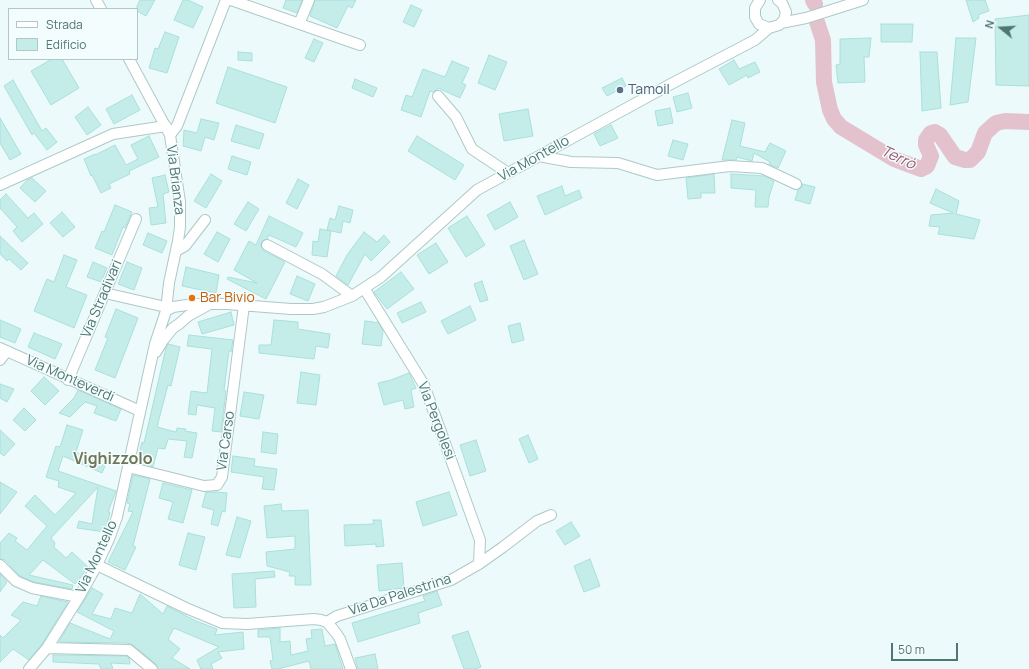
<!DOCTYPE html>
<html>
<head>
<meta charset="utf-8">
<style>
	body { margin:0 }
	#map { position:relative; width:1029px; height:669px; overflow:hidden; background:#edfafb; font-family:Manrope,sans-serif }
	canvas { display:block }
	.legend { position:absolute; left:8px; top:8px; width:130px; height:52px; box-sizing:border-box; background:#f3fdfe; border:1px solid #b2c7c6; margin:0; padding:5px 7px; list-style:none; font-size:12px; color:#507671 }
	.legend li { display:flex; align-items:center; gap:8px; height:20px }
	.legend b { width:20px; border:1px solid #b2c7c6 }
	.north { position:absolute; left:981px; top:8px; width:40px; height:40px; -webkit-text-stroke:3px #f3fdfe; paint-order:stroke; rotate:288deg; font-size:11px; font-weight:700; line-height:16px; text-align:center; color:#507671 }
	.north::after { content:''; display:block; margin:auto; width:14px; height:18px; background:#507671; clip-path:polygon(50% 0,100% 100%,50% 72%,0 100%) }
	.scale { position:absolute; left:891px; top:643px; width:67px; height:18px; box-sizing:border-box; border:2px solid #507671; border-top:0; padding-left:5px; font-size:12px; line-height:14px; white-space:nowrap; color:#507671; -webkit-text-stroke:3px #f3fdfe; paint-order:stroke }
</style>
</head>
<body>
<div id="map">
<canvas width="1029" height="669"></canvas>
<ul class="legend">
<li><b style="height:5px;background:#fff"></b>Strada</li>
<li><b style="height:11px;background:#c4edea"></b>Edificio</li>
</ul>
<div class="north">N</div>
<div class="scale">50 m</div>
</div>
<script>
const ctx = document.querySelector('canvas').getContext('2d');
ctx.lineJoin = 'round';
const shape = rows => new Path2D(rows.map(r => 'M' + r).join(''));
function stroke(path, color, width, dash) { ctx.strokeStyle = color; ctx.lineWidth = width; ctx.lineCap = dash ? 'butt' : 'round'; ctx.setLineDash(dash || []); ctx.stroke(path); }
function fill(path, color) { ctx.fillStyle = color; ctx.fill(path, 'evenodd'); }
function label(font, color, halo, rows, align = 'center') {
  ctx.font = font + ' Manrope,sans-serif'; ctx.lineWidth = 3; ctx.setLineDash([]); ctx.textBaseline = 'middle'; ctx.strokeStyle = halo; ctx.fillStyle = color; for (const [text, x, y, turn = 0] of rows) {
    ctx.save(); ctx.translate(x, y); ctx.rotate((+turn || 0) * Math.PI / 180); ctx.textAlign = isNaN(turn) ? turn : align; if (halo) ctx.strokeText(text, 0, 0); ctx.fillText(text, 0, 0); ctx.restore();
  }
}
stroke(shape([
	[813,0,815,4],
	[817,22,823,40,824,82,830,110,834,119,841,127,894,159,921,169,927,166,931,156,926,145,926,140,931,133,935,132,940,135,955,157,965,160,970,160,978,152,985,133,996,123,1005,121,1029,122]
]), '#e4c2cd', 16);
const building = shape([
	[140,0,155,0,146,16,137,11,137,6,140,0],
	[183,0,188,0,203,7,193,28,174,20,183,0],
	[286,0,302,0,297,13,283,8,286,0],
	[315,0,356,0,352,8,348,6,337,28,310,16,315,0],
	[966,0,985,0,989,11,978,15,979,18,973,22,966,0],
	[411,5,422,10,414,27,403,22,411,5],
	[1029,15,1029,86,996,85,995,19,1029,15],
	[881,24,913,24,912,42,881,42,881,24],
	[165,32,179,37,167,73,149,68,155,48,158,49,165,32],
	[871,38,869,57,864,57,865,82,838,83,836,65,840,64,840,39,871,38],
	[956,38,976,38,968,102,950,105,956,38],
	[314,39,323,43,314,62,305,58,314,39],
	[238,52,252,53,252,61,238,60,238,52],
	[920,52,937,52,941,108,922,111,920,52],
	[489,55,507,62,495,90,478,83,489,55],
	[52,59,62,59,79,88,51,105,31,71,52,59],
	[734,60,739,69,755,62,760,72,748,78,747,75,729,85,719,69,734,60],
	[452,61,469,68,462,83,466,85,460,98,438,88,437,90,433,92,430,91,421,117,401,110,406,95,412,97,423,69,445,77,452,61],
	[228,67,287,87,275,123,216,103,228,67],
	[622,78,626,86,607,96,602,88,622,78],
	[355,79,377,88,373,97,352,88,355,79],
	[13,80,42,131,46,128,57,142,47,150,34,133,32,135,4,86,13,80],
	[688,93,692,108,677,112,673,97,688,93],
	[132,95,140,110,114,124,106,109,132,95],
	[88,107,101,125,87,135,75,117,88,107],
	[670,108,673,123,658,126,655,111,670,108],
	[528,109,533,136,504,141,499,114,528,109],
	[0,118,21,154,10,160,0,143,0,118],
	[201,119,219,123,214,140,205,137,201,151,183,146,184,130,197,133,201,119],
	[732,120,745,123,740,146,765,152,770,143,786,151,778,168,769,164,770,162,754,153,752,161,737,157,736,160,722,160,732,120],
	[236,125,264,134,259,149,231,141,236,125],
	[611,125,618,138,600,146,594,134,611,125],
	[149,136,159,157,129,171,130,174,109,184,111,188,101,193,92,175,91,176,84,159,95,154,95,155,115,145,126,165,138,159,131,145,149,136],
	[417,136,464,165,455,180,408,151,417,136],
	[673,140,688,144,683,160,668,156,673,140],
	[232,156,251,162,247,175,228,169,232,156],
	[211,174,222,181,206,208,194,201,211,174],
	[714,174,715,193,701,193,701,198,688,199,686,178,714,174],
	[731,174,765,176,774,181,769,197,768,207,755,207,756,190,731,188,731,174],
	[165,175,169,192,163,194,166,223,151,225,149,208,158,207,152,178,165,175],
	[32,178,46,191,35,202,20,188,27,180,32,178],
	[298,179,309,185,297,209,286,203,298,179],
	[802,184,815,187,810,204,795,200,798,190,802,187,802,184],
	[562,186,565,196,579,190,582,198,545,215,537,196,562,186],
	[936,189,959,201,956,214,980,220,974,239,938,234,940,227,929,226,931,215,953,213,930,203,936,189],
	[6,194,28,218,34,213,43,224,22,242,13,231,17,227,0,208,0,200,6,194],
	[248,202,259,209,246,231,234,224,248,202],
	[510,202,518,217,495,230,487,215,510,202],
	[115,205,132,212,125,228,123,227,112,255,95,248,102,231,104,232,115,205],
	[339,206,353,210,350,223,343,221,341,233,327,230,330,218,335,220,339,206],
	[62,212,75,227,63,237,50,223,62,212],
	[269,216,303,233,296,247,269,235,267,239,261,242,261,246,264,251,285,262,266,299,227,279,228,277,257,283,234,270,249,241,256,245,269,216],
	[467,216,485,245,466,257,448,228,467,216],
	[320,229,331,231,327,257,312,255,313,241,318,242,320,229],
	[217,232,230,239,218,262,204,254,217,232],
	[364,232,377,242,384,235,390,242,371,261,365,254,348,285,336,276,347,255,364,232],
	[148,233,167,241,162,253,143,245,148,233],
	[0,236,28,263,21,270,9,259,7,261,0,254,0,236],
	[524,240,538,274,524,280,510,246,524,240],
	[436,243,448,262,429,274,417,255,436,243],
	[64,255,77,260,66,287,87,295,74,328,34,311,47,279,54,282,64,255],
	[93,262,107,268,101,282,87,277,93,262],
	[127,262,142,268,134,290,118,284,127,262],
	[186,267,219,275,216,293,182,286,186,267],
	[401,272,414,289,387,309,374,292,401,272],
	[297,276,315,284,308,301,290,294,297,276],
	[482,281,488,300,480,302,474,284,482,281],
	[421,302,426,312,402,323,397,313,421,302],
	[470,306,476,320,448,334,441,321,470,306],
	[116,309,138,318,115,378,95,370,108,338,105,337,116,309],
	[231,312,234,325,202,334,198,322,231,312],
	[0,320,21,329,15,343,0,337,0,320],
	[274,320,298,322,298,329,330,334,328,348,316,346,314,359,259,353,259,345,271,345,274,320],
	[365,321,374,322,375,323,378,322,383,331,381,346,362,344,365,321],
	[520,323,524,340,512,343,508,326,520,323],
	[34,333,62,344,55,359,28,347,34,333],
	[189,335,233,340,231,352,229,351,224,390,226,391,221,432,212,431,215,408,197,405,196,415,188,414,191,391,207,393,212,349,187,346,189,335],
	[168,344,180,347,171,386,168,385,157,427,176,432,177,428,186,429,185,431,197,433,192,458,184,457,187,441,168,439,165,449,158,448,153,467,137,462,142,442,144,443,166,348,168,344],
	[301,372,320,375,316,405,297,403,301,372],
	[409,373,416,388,411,390,414,407,405,409,403,400,384,405,378,383,391,380,409,373],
	[44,377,59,391,45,405,31,391,44,377],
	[0,384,14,389,7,402,0,398,0,384],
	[78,390,121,409,116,421,94,413,97,406,85,402,70,417,59,413,74,398,78,390],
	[244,392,264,395,259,419,240,416,244,392],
	[24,408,36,420,25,431,13,420,24,408],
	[67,425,83,430,76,452,105,466,102,473,63,456,58,471,116,491,108,512,110,512,105,532,77,528,79,521,92,524,98,487,51,538,55,543,54,547,66,558,72,552,88,567,78,581,75,584,43,560,29,575,73,585,72,589,34,582,20,576,5,560,0,559,0,543,9,533,17,538,15,541,27,550,47,526,25,506,35,495,55,515,76,493,58,487,59,481,46,477,56,446,60,447,67,425],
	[0,430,15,444,4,456,0,453,0,430],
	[263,432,278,434,276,454,261,452,263,432],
	[528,435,538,459,529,463,519,439,528,435],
	[476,440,486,471,470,476,460,445,476,440],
	[233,456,255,459,254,466,277,469,274,490,262,489,264,477,231,472,233,456],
	[133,475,150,479,133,546,136,547,125,570,108,562,133,512,128,511,130,504,127,503,133,475],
	[0,482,17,492,0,514,0,482],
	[163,483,192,490,183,523,168,519,173,502,159,498,163,483],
	[206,492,216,492,227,493,225,512,222,511,218,526,211,524,214,510,202,507,206,492],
	[449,492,457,515,423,526,416,502,449,492],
	[281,504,282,511,308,510,311,585,295,585,295,576,289,576,290,572,267,566,266,552,295,549,295,536,267,538,264,506,281,504],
	[237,517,251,521,240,558,226,555,237,517],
	[373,520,381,520,384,546,376,547,376,544,345,546,344,525,374,524,373,520],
	[571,522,580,536,565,545,556,531,571,522],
	[188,533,205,537,196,570,179,565,188,533],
	[590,559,600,586,584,592,574,566,590,559],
	[402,563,404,588,379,591,377,565,402,563],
	[274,571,275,577,255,579,256,607,234,608,232,574,274,571],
	[0,574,7,582,0,592,0,574],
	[92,588,103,594,92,614,111,619,115,608,132,613,140,594,163,614,167,606,196,621,217,629,215,635,243,632,244,649,218,652,222,658,211,664,213,669,201,669,197,660,219,647,174,628,168,639,180,649,172,658,190,669,158,669,156,664,133,645,128,643,59,642,70,623,110,639,114,631,77,612,92,588],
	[437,591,442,605,418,613,420,623,358,642,352,623,425,601,423,596,437,591],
	[41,596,68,602,42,644,29,660,13,649,0,662,0,635,3,638,21,620,11,615,23,602,37,606,41,596],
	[280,628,280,642,290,641,291,655,308,651,306,639,312,638,311,630,322,629,325,646,335,644,343,669,311,669,309,661,278,669,272,669,270,661,273,660,270,637,258,637,258,630,280,628],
	[468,631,481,667,475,669,464,669,452,636,468,631],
	[375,654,378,669,358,669,355,658,375,654],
	[53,655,127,656,129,658,130,664,111,663,113,669,101,669,99,664,53,662,53,655]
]);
fill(building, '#c4edea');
stroke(building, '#a8e0db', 1);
const minor = shape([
	[96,0,101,9],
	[231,0,360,45],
	[760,0,755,8,755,17,759,24,769,28],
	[781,23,806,18,863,0],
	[299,24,309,0],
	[438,96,456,117,472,149,508,173],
	[170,135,177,126,226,0],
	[539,156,571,162,618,163,657,175,730,166,762,168,796,184],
	[0,185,113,134,166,126],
	[267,245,322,274,352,296],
	[176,251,185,246,205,220],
	[364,288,424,385,480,540,479,564],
	[105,293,170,308],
	[166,311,173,307,194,304,227,304,291,309,313,309,324,307,352,296,381,277,477,190,669,85,736,50,755,40,769,28,779,25,784,20,786,12,782,3,778,0],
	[0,348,140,411],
	[156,352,164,339,173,328,179,324,188,316,208,305],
	[0,360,7,351],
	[68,380,136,219],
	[128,467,204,486,217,485,222,477,244,305],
	[0,565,16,581,32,588,79,597],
	[97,565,186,608,222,623,247,624,314,619,321,620,327,622,336,633,340,639,351,669],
	[327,622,337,616,451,580,479,564,503,547,537,521,551,515],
	[47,648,129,650,152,669],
	[29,669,47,648,79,597,97,565,109,539,117,517,155,344,166,311,169,283,178,241,180,227,180,202,170,135,129,59]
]);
stroke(minor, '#adc9c7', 12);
stroke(minor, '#fff', 10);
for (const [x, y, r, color] of [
	[620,90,4,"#5c6f8a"],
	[192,298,4,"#e8710a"]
]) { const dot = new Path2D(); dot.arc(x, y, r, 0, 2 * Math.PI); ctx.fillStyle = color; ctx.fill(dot); stroke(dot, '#f3fdfe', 1.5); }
label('14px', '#4e5e75', '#f3fdfe', [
	["Tamoil",628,90]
], 'left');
label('14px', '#507671', '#f3fdfe', [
	["Via Montello",534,159,-29],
	["Via Brianza",175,180,83],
	["Via Stradivari",102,299,-67],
	["Via Monteverdi",70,379,24],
	["Via Pergolesi",436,421,69],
	["Via Carso",226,441,-82],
	["Via Montello",97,557,-65],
	["Via Da Palestrina",400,595,-18]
]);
label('14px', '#c56008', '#f3fdfe', [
	["Bar Bivio",200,298]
], 'left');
label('italic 15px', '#9c566c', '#f3fdfe', [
	["Terrò",898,158,25]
]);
label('bold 16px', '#707657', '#f3fdfe', [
	["Vighizzolo",113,460]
]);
</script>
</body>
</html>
